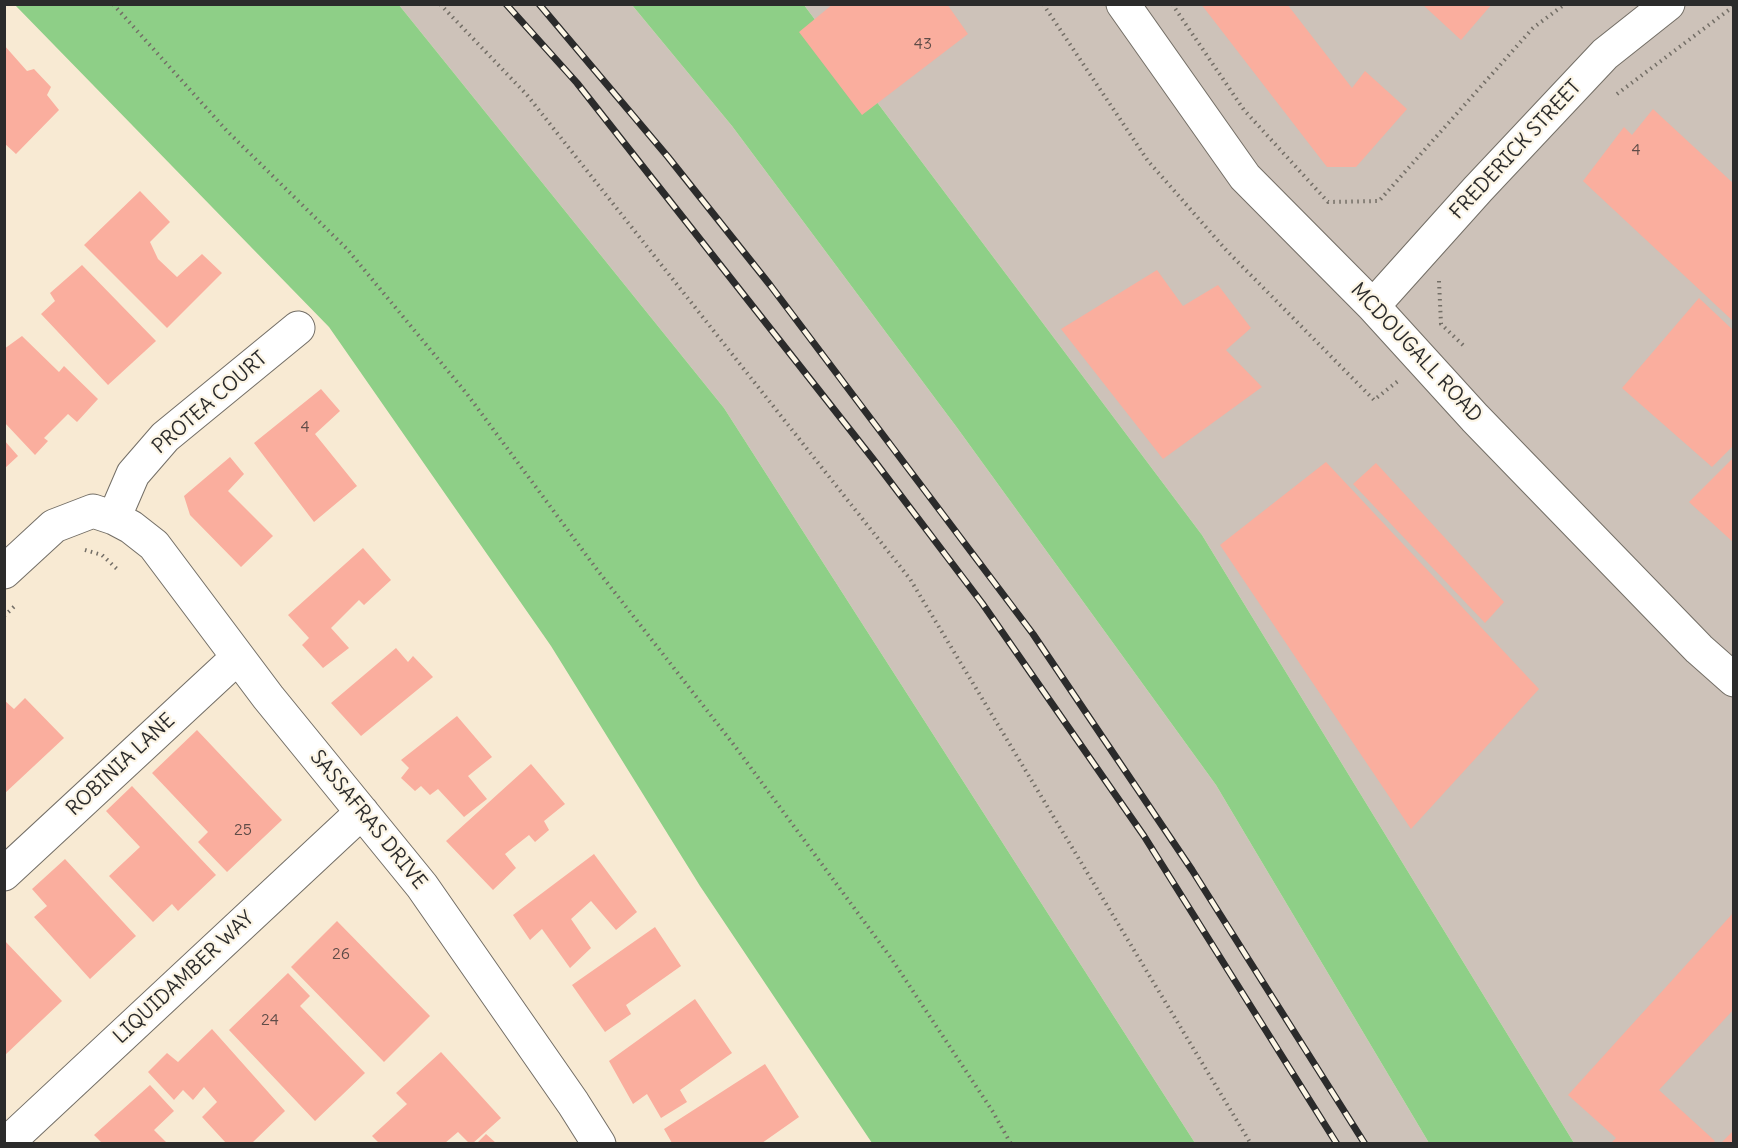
<!DOCTYPE html>
<html>
<head>
<meta charset="utf-8">
<style>
	body { margin:0 }
	#map { position:relative; width:1738px; height:1148px; overflow:hidden; background:#f8ead3; font-family:Delius,sans-serif }
	canvas { display:block }
	.frame { position:absolute; inset:0; border:6px solid #2b2b2b; pointer-events:none }
</style>
</head>
<body>
<div id="map">
<canvas width="1738" height="1148"></canvas>
<div class="frame"></div>
</div>
<script>
const ctx = document.querySelector('canvas').getContext('2d');
ctx.lineJoin = 'round';
function fill(path, color) { ctx.fillStyle = color; ctx.fill(path, 'evenodd'); }
const shape = rows => new Path2D(rows.map(r => 'M' + r).join(''));
function stroke(path, color, width, dash) { ctx.strokeStyle = color; ctx.lineWidth = width; ctx.lineCap = dash ? 'butt' : 'round'; ctx.setLineDash(dash || []); ctx.stroke(path); }
function label(font, color, halo, rows, align = 'center') {
  ctx.font = font + ' Delius,sans-serif'; ctx.lineWidth = 4.5; ctx.setLineDash([]); ctx.textBaseline = 'middle'; ctx.strokeStyle = halo; ctx.fillStyle = color; for (const [text, x, y, turn = 0] of rows) {
    ctx.save(); ctx.translate(x, y); ctx.rotate((+turn || 0) * Math.PI / 180); ctx.textAlign = isNaN(turn) ? turn : align; if (halo) ctx.strokeText(text, 0, 0); ctx.fillText(text, 0, 0); ctx.restore();
  }
}
fill(shape([
	[399,5,632,5,732,126,958,429,1216,785,1429,1143,1195,1143,724,408],
	[804,5,1733,5,1733,1143,1574,1143,1202,535]
]), '#cdc2b9');
fill(shape([
	[15,5,399,5,724,408,1195,1143,872,1143,700,886,551,646,329,327],
	[632,5,804,5,1202,535,1574,1143,1429,1143,1216,785,958,429,732,126]
]), '#8ecf87');
fill(shape([
	[833,4,947,4,968,34,862,115,799,32],
	[1201,4,1287,4,1352,88,1365,71,1407,109,1356,167,1327,167],
	[1422,4,1492,4,1461,40],
	[4,45,27,71,34,69,51,87,47,95,59,110,16,154,4,143],
	[1653,109,1734,184,1734,322,1583,181,1624,127,1632,135],
	[140,191,170,222,150,242,158,259,177,277,202,254,222,273,167,328,84,245],
	[82,265,156,341,108,385,41,314,55,301,50,293],
	[1157,270,1183,306,1218,285,1251,328,1226,350,1262,387,1163,459,1061,329],
	[1699,298,1734,331,1734,445,1712,467,1622,388],
	[22,336,59,372,64,366,98,399,77,422,68,414,44,438,48,441,35,455,4,422,4,349],
	[321,389,340,411,315,434,357,486,314,522,254,443],
	[4,440,18,456,4,469],
	[230,457,244,474,228,491,273,536,241,567,190,515,184,496],
	[1734,457,1734,543,1689,502],
	[1326,462,1539,689,1411,829,1220,545],
	[1376,463,1504,602,1485,623,1353,484],
	[363,548,391,580,364,605,359,600,331,628,349,648,323,668,302,645,309,638,288,615],
	[396,648,408,662,413,656,433,677,361,736,331,703],
	[25,698,64,738,4,794,4,700,14,709],
	[457,716,492,757,468,776,487,799,464,817,438,789,430,795,421,786,415,791,401,778,409,768,401,760],
	[197,730,282,820,227,872,198,842,208,832,152,773],
	[531,764,565,804,544,821,549,830,535,842,529,835,505,854,516,868,493,890,446,841],
	[132,786,216,875,178,911,172,904,153,922,109,876,140,847,106,811],
	[594,854,637,912,616,930,591,901,571,919,591,948,570,968,542,929,530,940,513,915],
	[65,859,136,936,90,979,34,917,47,906,32,889],
	[1734,912,1734,1009,1659,1090,1715,1141,1713,1143,1611,1143,1616,1138,1568,1095],
	[337,921,430,1016,384,1062,291,967],
	[655,927,681,966,626,1005,631,1014,605,1032,572,985],
	[4,940,62,1001,4,1056],
	[288,973,310,996,300,1006,365,1073,315,1121,229,1030],
	[695,999,732,1053,680,1090,687,1102,661,1118,647,1094,633,1104,609,1061],
	[212,1029,285,1111,252,1143,226,1143,202,1117,217,1102,204,1087,193,1100,183,1090,174,1100,148,1072,167,1053,178,1062],
	[441,1052,501,1118,473,1143,469,1143,458,1132,445,1143,379,1143,372,1136,407,1104,396,1093],
	[765,1064,799,1117,762,1143,672,1143,664,1129],
	[150,1085,174,1111,154,1130,167,1143,102,1143,94,1135],
	[1734,1130,1734,1143,1721,1143],
	[486,1134,496,1143,477,1143]
]), '#faae9e');
const minor = shape([
	[1123,4,1245,177,1373,306,1475,418,1699,649,1734,680],
	[1373,306,1478,189,1605,54,1668,4],
	[114,518,133,474,165,437,298,328],
	[4,572,54,526,93,511,114,518,131,527,154,545,268,697,422,886,573,1103,599,1144],
	[4,874,238,657],
	[6,1144,362,812]
]);
stroke(minor, '#736e66', 35);
stroke(shape([
	[113,4,227,131,347,249,467,394,598,571,734,745,891,958,993,1112,1011,1144],
	[440,4,527,95,910,579,1251,1144],
	[1043,4,1148,161,1227,251,1374,400,1398,381],
	[1172,4,1244,110,1328,202,1379,201,1533,28,1565,4],
	[1617,94,1734,6],
	[1439,281,1441,324,1466,348],
	[85,550,102,555,117,569],
	[4,616,17,604]
]), '#736e66', 4, [1.5, 4.5]);
stroke(minor, '#fff', 33);
const rail = shape([
	[506,4,577,83,873,459,982,603,1144,836,1337,1144],
	[539,4,668,157,770,285,1033,634,1192,870,1365,1144]
]);
stroke(rail, '#2b2b2b', 7);
stroke(rail, '#fcf5e5', 4.5, [14]);
label('16px', '#5f4c48', null, [
	["43",923,44],
	["4",1636,150],
	["4",305,427],
	["25",243,830],
	["26",341,954],
	["24",270,1020]
]);
label('20px', '#2b2b2b', '#fcf5e5', [
	["FREDERICK STREET",1516,150,-47],
	["MCDOUGALL ROAD",1416,353,47],
	["PROTEA COURT",210,403,-41],
	["ROBINIA LANE",121,765,-43],
	["SASSAFRAS DRIVE",368,820,51],
	["LIQUIDAMBER WAY",184,978,-43]
]);
</script>
</body>
</html>
